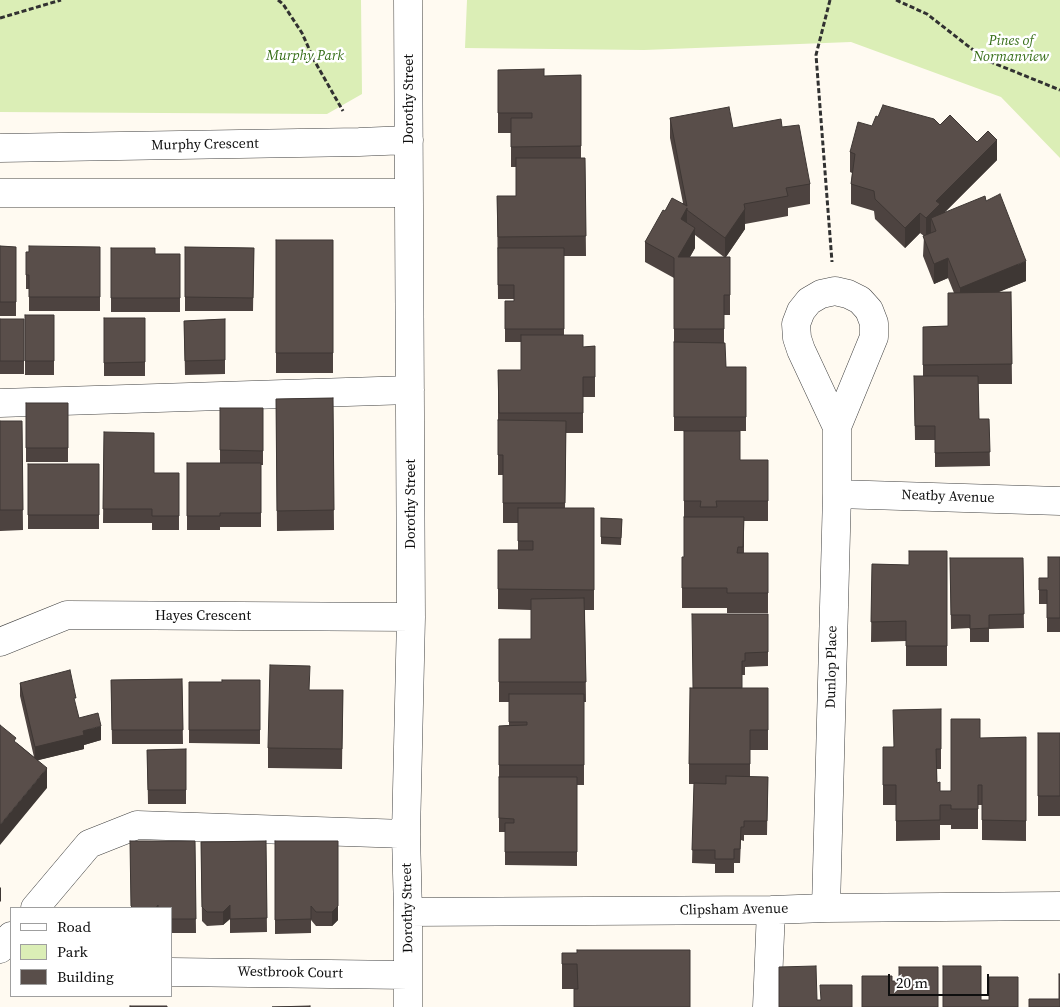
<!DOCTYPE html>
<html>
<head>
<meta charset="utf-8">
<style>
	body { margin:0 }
	#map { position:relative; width:1060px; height:1007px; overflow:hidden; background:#fffaf1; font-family:"Source Serif 4",serif }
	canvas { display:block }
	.legend { position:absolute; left:10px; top:907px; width:162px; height:90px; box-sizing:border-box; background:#fff; border:1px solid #9f9f9f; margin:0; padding:6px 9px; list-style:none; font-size:15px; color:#0f0f0f }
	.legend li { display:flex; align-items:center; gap:10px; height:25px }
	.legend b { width:25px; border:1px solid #9f9f9f }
	.scale { position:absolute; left:888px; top:974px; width:101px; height:22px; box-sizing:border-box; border:2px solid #0f0f0f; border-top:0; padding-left:6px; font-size:15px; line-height:18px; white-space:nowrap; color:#0f0f0f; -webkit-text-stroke:4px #fff; paint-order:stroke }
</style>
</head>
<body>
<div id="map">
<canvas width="1060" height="1007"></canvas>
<ul class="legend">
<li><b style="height:6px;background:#fff"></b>Road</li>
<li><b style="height:14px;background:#dbeeb6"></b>Park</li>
<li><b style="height:14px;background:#594e4a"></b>Building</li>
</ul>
<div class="scale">20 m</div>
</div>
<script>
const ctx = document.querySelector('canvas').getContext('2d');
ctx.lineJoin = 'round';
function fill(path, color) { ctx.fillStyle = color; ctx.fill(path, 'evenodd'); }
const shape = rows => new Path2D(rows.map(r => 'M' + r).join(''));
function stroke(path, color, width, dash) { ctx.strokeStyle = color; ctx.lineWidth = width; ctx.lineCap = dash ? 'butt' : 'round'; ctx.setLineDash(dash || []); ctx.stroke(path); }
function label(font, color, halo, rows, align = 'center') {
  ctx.font = font + ' "Source Serif 4",serif'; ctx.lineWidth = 5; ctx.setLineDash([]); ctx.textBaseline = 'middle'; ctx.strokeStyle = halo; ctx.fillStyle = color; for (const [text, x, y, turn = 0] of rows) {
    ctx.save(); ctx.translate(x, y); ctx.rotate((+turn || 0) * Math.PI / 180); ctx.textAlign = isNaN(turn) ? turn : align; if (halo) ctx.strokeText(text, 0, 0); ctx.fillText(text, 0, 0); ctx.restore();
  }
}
fill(shape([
	[0,0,361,0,362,94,327,114,0,112],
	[467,0,1060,0,1060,158,1001,97,851,42,644,50,465,48]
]), '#dbeeb6');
const minor = shape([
	[0,148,359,142,409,140],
	[0,193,409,193],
	[0,403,410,390],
	[837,494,1060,501],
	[0,642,67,615,411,617],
	[35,908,89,844,137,825,406,834],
	[826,908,837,494,837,427,874,337,874,323,869,310,860,300,848,294,835,291,821,294,809,301,801,311,796,324,797,338,801,350,837,427],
	[408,912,771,910,826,908,1060,906],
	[0,949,11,936],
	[171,972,408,975],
	[408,1007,408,912,406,834,411,617,408,0],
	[767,1007,771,910]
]);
stroke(minor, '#424242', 29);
stroke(shape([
	[278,0,283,4,302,33,314,60,343,111],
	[830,0,816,55,832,262],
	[896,0,927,14,986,60,1060,90],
	[0,18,61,0]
]), '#313131', 3, [5, 2.5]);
stroke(minor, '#fff', 28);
fill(shape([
	[498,70,544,76,581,75,581,158,585,158,586,256,564,256,564,335,583,347,595,346,595,397,583,397,583,433,566,433,565,508,594,508,594,610,585,610,586,702,584,702,584,785,577,785,577,866,505,865,505,832,499,832,499,726,509,725,509,702,499,702,499,639,531,639,531,610,498,609,498,550,518,550,518,523,503,523,503,475,498,475,498,370,521,370,521,342,505,342,505,301,514,301,514,299,498,299,497,196,516,196,516,167,511,167,511,133,498,133],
	[670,118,733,128,782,127,810,184,810,204,788,208,788,216,745,224,745,229,726,257,730,277,730,315,724,315,724,343,726,367,746,367,746,431,740,431,740,460,768,460,768,521,744,521,744,553,768,553,768,613,727,613,727,608,682,608,682,557,684,557,684,431,674,431,674,278,645,262,645,242,665,211,683,203,670,138],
	[695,235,724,257,690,257,695,248],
	[940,125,977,142,997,160,944,213,986,201,1026,281,998,292,1011,292,1012,384,978,384,979,419,989,419,990,466,935,467,935,440,915,440,914,376,923,376,923,327,948,326,954,293,948,278,934,284,923,256,924,236,920,233,905,248,875,219,874,211,851,204,851,184,852,173,850,172,850,152,872,126],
	[276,240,333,240,333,373,276,373],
	[0,246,16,247,16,316,0,316],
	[100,247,100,311,29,311,29,289,26,289,26,252],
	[185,247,254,248,253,311,185,311],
	[111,248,155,254,180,254,180,312,111,312],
	[25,315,54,315,54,375,25,375],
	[104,318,145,318,145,376,104,376],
	[0,319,24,319,24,374,0,374],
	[225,319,225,374,185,375,184,321],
	[333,398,334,530,277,531,276,399],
	[26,403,68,403,68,462,26,462],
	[220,408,263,408,263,465,261,465,261,527,220,527,220,530,187,530,187,463,220,463],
	[0,421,22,421,23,530,0,531],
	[104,432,154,473,179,473,179,530,152,530,152,523,103,523],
	[28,464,99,464,99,529,28,529],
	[601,518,622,519,621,545,601,544],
	[947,551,947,666,906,666,906,641,871,642,872,564,909,565],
	[1060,557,1060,632,1047,632,1047,604,1039,604,1039,578,1048,578],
	[950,558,1023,558,1024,628,989,629,989,642,970,642,970,628,951,629],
	[768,614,768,666,745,667,745,675,742,675,742,688,768,688,768,750,750,750,750,777,768,777,767,835,744,835,744,841,741,840,740,863,734,863,734,873,715,873,715,864,692,863,694,784,689,784,689,764,693,688],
	[182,679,183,744,112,744,111,680],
	[260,680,260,744,189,743,189,682,222,682],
	[20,683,76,707,79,718,101,740,84,745,84,749,38,760,47,788,16,742,34,757,20,696],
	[310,690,343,690,342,769,268,768,268,748],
	[941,709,941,769,937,769,937,783,940,791,951,791,980,738,1026,737,1026,841,982,840,982,805,978,805,978,829,951,829,951,825,940,825,940,840,896,841,896,805,883,805,883,747,893,747],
	[1038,733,1060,733,1060,816,1038,816],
	[186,749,186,804,148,804,147,750],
	[130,841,195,841,196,933,171,933,171,908,131,908],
	[266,841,267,932,230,933,230,919,223,925,207,926,202,921,201,842],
	[275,841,338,841,338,920,332,926,316,926,311,920,311,933,275,934],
	[562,953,690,1007,574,989,562,989]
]), '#4d4340');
fill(shape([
	[997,140,997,160,940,217,931,218,931,233,926,238,926,218,936,201],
	[687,208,687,228,681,219],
	[745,209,745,229,725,258,725,238],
	[920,213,920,233,905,248,905,228],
	[695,228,695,248,678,277,678,257],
	[948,258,948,278,934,284,934,264],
	[1026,261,1026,281,960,308,960,288],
	[101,726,101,740,84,745,84,749,35,761,35,747,83,731],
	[47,768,47,788,0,845,0,825],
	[1,887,1,901,0,902,0,888],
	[230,905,230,919,223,925,223,912],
	[338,906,338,920,332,926,332,912]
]), '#3e3734');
const building = shape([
	[544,69,544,76,581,75,581,146,511,147,511,118,532,118,532,113,498,113,498,70,544,69],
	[883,105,934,119,940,125,950,115,977,142,988,131,997,140,936,201,940,204,926,218,920,213,905,228,875,199,874,191,851,184,855,154,850,152,858,122,872,126,876,116,878,117,883,105],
	[729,107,733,128,781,119,782,127,799,125,810,184,786,188,788,196,744,204,745,209,725,238,687,210,687,208,681,219,695,228,678,257,730,257,730,295,724,295,724,329,674,329,674,258,645,242,663,210,665,211,672,198,687,206,670,118,729,107],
	[516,158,585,158,586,236,498,237,497,196,516,196,516,158],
	[1000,194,1026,261,960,288,948,258,934,264,923,236,936,231,931,218,985,196,986,201,1000,194],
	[276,240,333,240,333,353,276,353,276,240],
	[0,246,16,247,16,302,0,302,0,246],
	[29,246,100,247,100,297,29,297,29,275,26,275,26,252,29,252,29,246],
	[185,247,254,248,253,298,185,297,185,247],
	[111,248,155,248,155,254,180,254,180,298,111,298,111,248],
	[498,248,564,248,564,329,505,329,505,301,514,301,514,285,498,285,498,248],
	[1011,292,1012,364,923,365,923,327,948,326,948,293,1011,292],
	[25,315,54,315,54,361,25,361,25,315],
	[104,318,145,318,145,362,104,363,104,318],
	[0,319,24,319,24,361,0,361,0,319],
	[225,319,225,360,185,361,184,321,225,319],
	[521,335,583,335,583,347,595,346,595,377,583,377,583,413,499,413,498,370,521,370,521,335],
	[674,342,725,343,726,367,746,367,746,417,674,417,674,342],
	[914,376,978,376,979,419,989,419,990,452,935,453,935,426,915,426,914,376],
	[333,398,334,510,277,511,276,399,333,398],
	[26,403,68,403,68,448,26,448,26,403],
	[220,408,263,408,263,451,220,450,220,408],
	[498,420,566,421,565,503,503,503,503,455,498,455,498,420],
	[0,421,22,421,23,510,0,510,0,421],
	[684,431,740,431,740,460,768,460,768,501,716,501,717,507,700,507,701,501,684,501,684,431],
	[104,432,154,433,154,473,179,473,179,516,152,516,152,509,103,509,104,432],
	[187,463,261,463,261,513,220,513,220,516,187,516,187,463],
	[28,464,99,464,99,515,28,515,28,464],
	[518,508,594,508,594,590,498,589,498,550,533,550,533,541,518,541,518,508],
	[684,517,744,517,743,547,738,547,737,553,768,553,768,593,727,593,727,588,682,588,682,557,684,557,684,517],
	[601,518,622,519,621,538,601,537,601,518],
	[909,551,947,551,947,646,906,646,906,621,871,622,872,564,909,565,909,551],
	[1048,557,1060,557,1060,618,1047,618,1047,590,1039,590,1039,578,1048,578,1048,557],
	[950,558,1023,558,1024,614,989,615,989,628,970,629,970,615,951,615,950,558],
	[584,598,586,682,499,682,499,639,531,639,531,599,584,598],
	[692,614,768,614,768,652,745,653,745,661,742,661,742,688,693,688,692,614],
	[270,665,310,666,309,690,343,690,342,749,268,748,270,665],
	[70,670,76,698,74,698,79,718,98,713,101,726,83,731,84,735,35,747,20,683,70,670],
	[182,679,183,730,112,730,111,680,182,679],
	[222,680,260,680,260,730,189,730,189,682,222,682,222,680],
	[690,688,768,688,768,730,750,730,750,764,689,764,690,688],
	[509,694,584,694,584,765,499,765,499,726,527,725,527,722,509,722,509,694],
	[941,709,941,749,936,749,937,783,940,782,940,791,951,791,951,719,980,719,980,738,1026,737,1026,821,982,820,982,785,978,785,978,809,951,809,951,805,940,805,940,820,896,821,896,785,883,785,883,747,894,747,893,710,941,709],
	[0,725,16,738,14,741,47,768,0,825,0,725],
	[1038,733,1060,733,1060,796,1038,796,1038,733],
	[186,749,186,790,148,790,147,750,186,749],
	[726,776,768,777,767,821,744,821,744,827,741,827,740,849,734,849,734,859,715,859,715,850,692,850,694,783,726,784,726,776],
	[499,777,577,777,577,852,505,852,505,823,514,823,514,819,499,818,499,777],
	[130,841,195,841,196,919,171,919,171,908,158,908,158,905,156,908,133,908,131,906,130,841],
	[266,841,267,918,230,919,230,905,223,912,207,912,202,907,201,842,266,841],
	[275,841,338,841,338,906,332,912,316,912,311,906,311,919,275,920,275,841],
	[577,950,690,950,690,1007,574,1007,574,989,578,989,577,964,562,964,562,953,577,953,577,950],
	[816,966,817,1000,821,1000,820,985,852,985,852,1007,779,1007,779,967,816,966],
	[943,966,981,966,981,1000,989,1000,989,977,1018,977,1018,1007,943,1007,943,966],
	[899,967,938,967,938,1007,862,1007,862,976,892,976,892,981,899,981,899,967],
	[1059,974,1060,974,1060,1007,1029,1007,1029,999,1059,999,1059,974],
	[130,1006,167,1006,167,1007,130,1007,130,1006],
	[310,1006,310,1007,272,1007,310,1006]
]);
fill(building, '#594e4a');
stroke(building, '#3e3734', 1);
label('italic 14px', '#366e18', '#fff', [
	["Pines of",1011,41],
	["Normanview",1011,57],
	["Murphy Park",305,56]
]);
label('14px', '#0f0f0f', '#fff', [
	["Dorothy Street",409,99,-90],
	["Murphy Crescent",205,145,-1],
	["Neatby Avenue",948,497,2],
	["Dorothy Street",411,504,-90],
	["Hayes Crescent",203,616],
	["Dunlop Place",832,667,-89],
	["Dorothy Street",408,908,-91],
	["Clipsham Avenue",734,910,-1],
	["Westbrook Court",290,973,1]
]);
</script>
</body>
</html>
